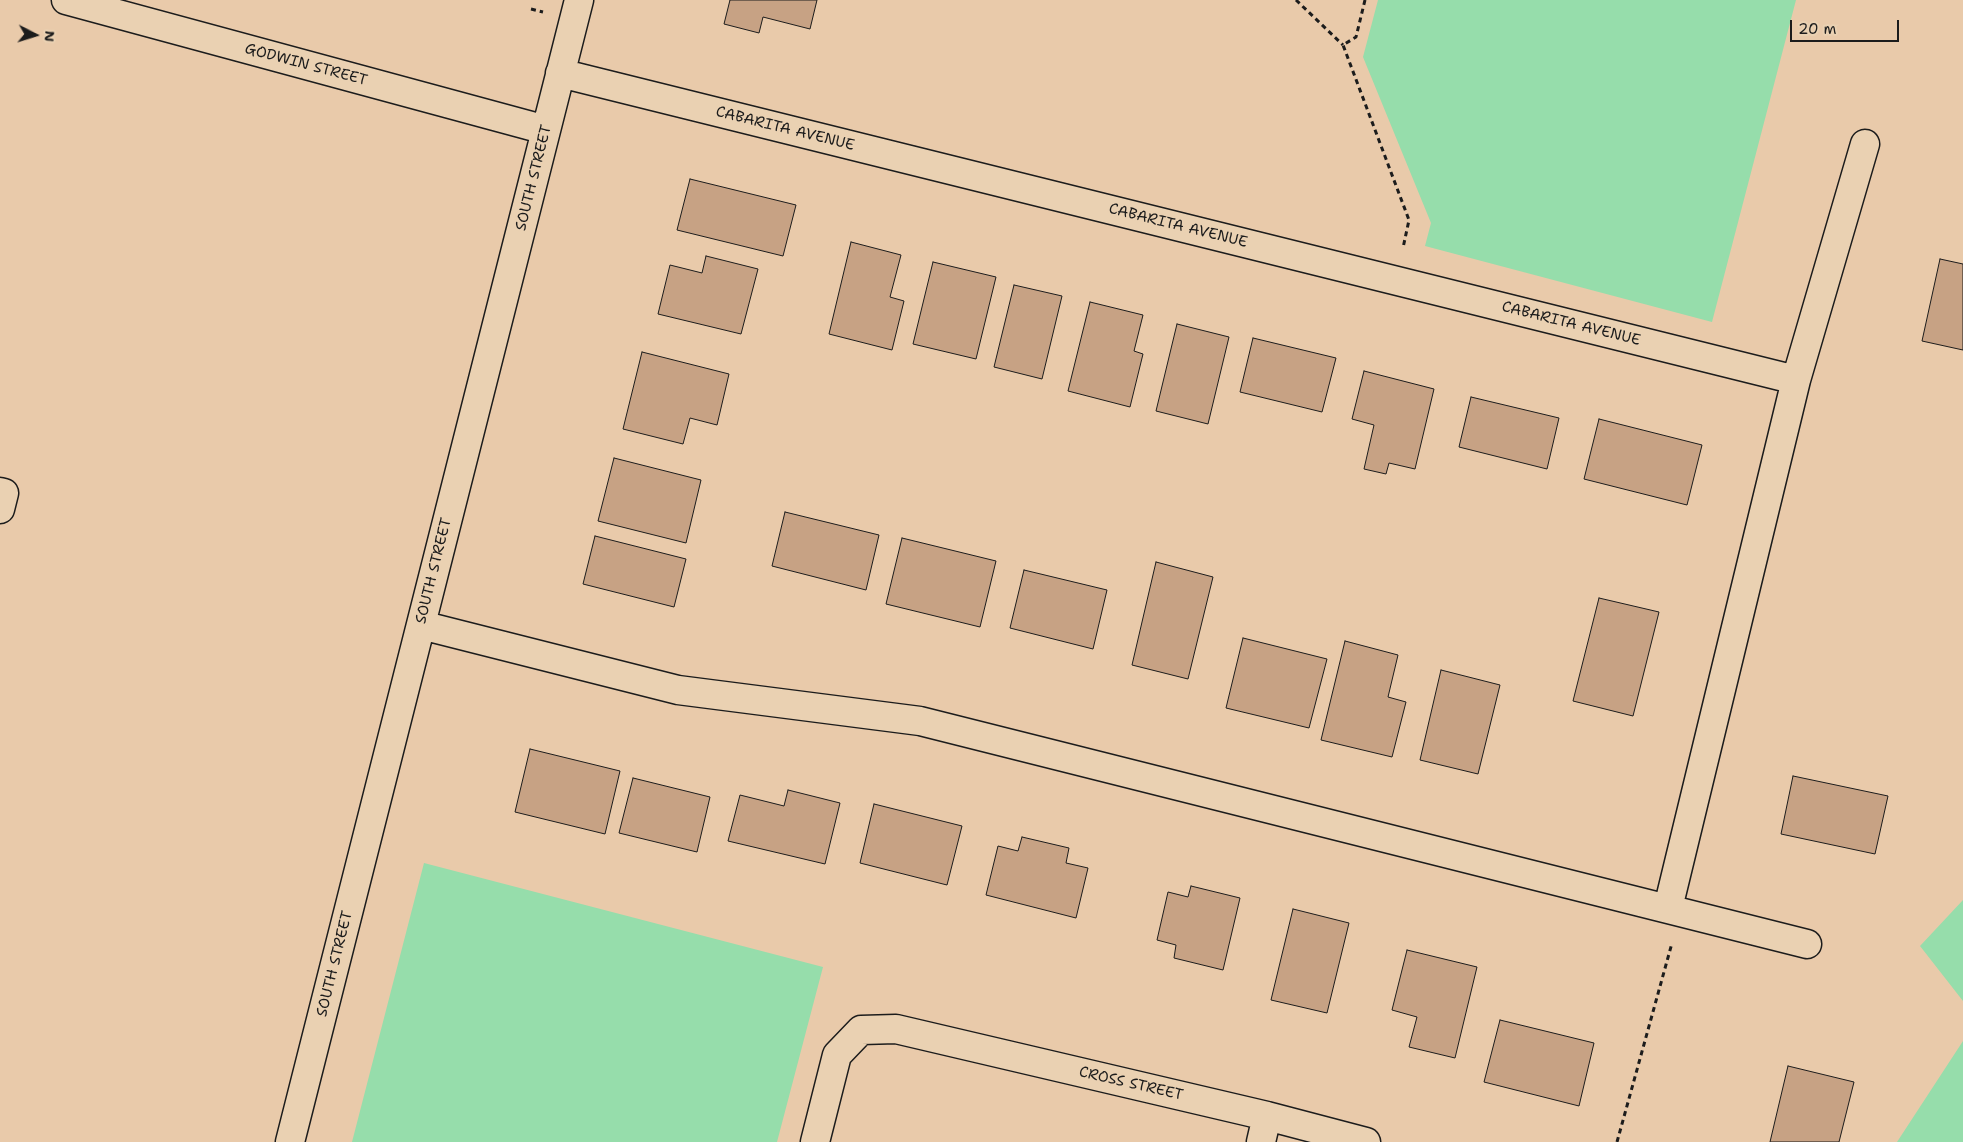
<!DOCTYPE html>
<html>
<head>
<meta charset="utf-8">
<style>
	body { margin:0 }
	#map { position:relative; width:1963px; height:1142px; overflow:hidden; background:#e9caaa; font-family:"Shantell Sans",sans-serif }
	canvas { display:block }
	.north { position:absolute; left:10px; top:10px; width:50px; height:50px; -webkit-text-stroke:4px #ead1b2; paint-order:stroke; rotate:95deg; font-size:14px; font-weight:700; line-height:20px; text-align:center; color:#1c1c1c }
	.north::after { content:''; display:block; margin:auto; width:18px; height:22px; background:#1c1c1c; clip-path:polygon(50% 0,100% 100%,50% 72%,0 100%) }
	.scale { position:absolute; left:1790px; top:20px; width:109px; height:22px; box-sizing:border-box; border:2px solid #1c1c1c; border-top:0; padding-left:6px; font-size:15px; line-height:18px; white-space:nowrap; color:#1c1c1c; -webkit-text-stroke:4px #ead1b2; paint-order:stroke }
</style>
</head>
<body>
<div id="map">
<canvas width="1963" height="1142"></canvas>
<div class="north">N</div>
<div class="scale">20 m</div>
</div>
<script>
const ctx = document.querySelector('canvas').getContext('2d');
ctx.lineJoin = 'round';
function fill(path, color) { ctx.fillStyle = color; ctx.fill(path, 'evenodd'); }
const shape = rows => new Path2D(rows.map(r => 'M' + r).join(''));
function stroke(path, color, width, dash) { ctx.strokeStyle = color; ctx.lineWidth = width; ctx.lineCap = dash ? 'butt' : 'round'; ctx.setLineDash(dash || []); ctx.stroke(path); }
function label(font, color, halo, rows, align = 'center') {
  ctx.font = font + ' "Shantell Sans",sans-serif'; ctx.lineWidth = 4.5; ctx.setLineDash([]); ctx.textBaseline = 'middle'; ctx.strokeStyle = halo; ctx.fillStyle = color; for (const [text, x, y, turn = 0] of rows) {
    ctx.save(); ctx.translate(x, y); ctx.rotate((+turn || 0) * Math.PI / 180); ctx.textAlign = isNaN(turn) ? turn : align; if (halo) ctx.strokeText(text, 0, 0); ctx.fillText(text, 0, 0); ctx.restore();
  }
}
fill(shape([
	[1378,0,1796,0,1712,322,1425,246,1431,223,1363,57],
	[424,863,823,967,777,1142,352,1142],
	[1963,900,1963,1001,1920,946],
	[1963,1041,1963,1142,1897,1142]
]), '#96ddab');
const building = shape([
	[730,0,817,0,810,29,763,17,759,33,724,24,730,0],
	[690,179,796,205,783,256,677,230,690,179],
	[851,242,901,255,890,297,904,301,892,350,829,334,851,242],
	[706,256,758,269,741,334,658,314,670,265,702,273,706,256],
	[1940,259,1963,264,1963,350,1922,341,1940,259],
	[933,262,996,277,976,359,913,344,933,262],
	[1014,285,1062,296,1042,379,994,367,1014,285],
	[1090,302,1143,315,1134,351,1143,354,1130,407,1068,391,1090,302],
	[1177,324,1229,337,1208,424,1156,411,1177,324],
	[1253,338,1336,358,1322,412,1240,392,1253,338],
	[642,352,729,374,717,425,690,418,683,444,623,429,642,352],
	[1364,371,1434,389,1415,469,1389,463,1386,474,1364,469,1374,425,1352,419,1364,371],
	[1471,397,1559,418,1547,469,1459,447,1471,397],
	[1599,419,1702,445,1687,505,1584,479,1599,419],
	[614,458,701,480,686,543,598,521,614,458],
	[785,512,879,535,866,590,772,566,785,512],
	[595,536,686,559,674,607,583,584,595,536],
	[902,538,996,561,980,627,886,604,902,538],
	[1156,562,1213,577,1188,679,1132,665,1156,562],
	[1024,570,1107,590,1093,649,1010,628,1024,570],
	[1599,598,1659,612,1633,716,1573,701,1599,598],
	[1243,638,1327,659,1309,728,1226,708,1243,638],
	[1345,641,1398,655,1388,697,1406,702,1392,757,1321,740,1345,641],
	[1441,670,1500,685,1478,774,1420,760,1441,670],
	[530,749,620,771,605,834,515,812,530,749],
	[1793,776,1888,796,1875,854,1781,834,1793,776],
	[633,778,710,797,697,852,619,833,633,778],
	[788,790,840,803,825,864,728,841,740,795,784,806,788,790],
	[874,804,962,826,947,885,860,863,874,804],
	[1022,837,1069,848,1066,863,1088,868,1076,918,986,895,998,846,1018,851,1022,837],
	[1191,886,1240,898,1223,970,1174,958,1176,945,1157,940,1168,892,1188,897,1191,886],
	[1293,909,1349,923,1327,1013,1271,1000,1293,909],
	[1407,950,1477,967,1455,1058,1409,1047,1417,1017,1392,1010,1407,950],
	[1500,1020,1594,1043,1579,1106,1484,1082,1500,1020],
	[1788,1066,1854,1082,1839,1142,1770,1142,1788,1066]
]);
fill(building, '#c7a284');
stroke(building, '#1c1c1c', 1);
const minor = shape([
	[66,0,546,130],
	[560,73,1796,380],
	[0,492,4,493,0,509],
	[421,625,678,690,920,721,1807,944],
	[1668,908,1796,380,1865,144],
	[290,1142,579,0],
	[815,1142,837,1055,861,1030,896,1029,1267,1116,1366,1142],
	[1261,1142,1267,1116]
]);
stroke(minor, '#1c1c1c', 31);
stroke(shape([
	[1296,0,1343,45],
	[1365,0,1356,37,1343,45,1409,220,1403,248],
	[531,9,543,12],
	[1617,1142,1672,943]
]), '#1c1c1c', 3, [5, 4]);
stroke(minor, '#ead1b2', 28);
label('15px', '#1c1c1c', '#ead1b2', [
	["GODWIN STREET",306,65,15],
	["CABARITA AVENUE",785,129,14],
	["SOUTH STREET",534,178,-76],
	["CABARITA AVENUE",1178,226,14],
	["CABARITA AVENUE",1571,324,14],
	["SOUTH STREET",434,571,-76],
	["SOUTH STREET",335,964,-76],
	["CROSS STREET",1131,1084,13]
]);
</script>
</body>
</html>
